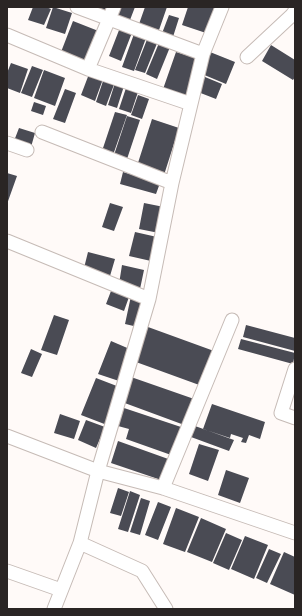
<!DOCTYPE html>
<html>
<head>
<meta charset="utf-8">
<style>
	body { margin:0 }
	#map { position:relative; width:302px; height:616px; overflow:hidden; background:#fffaf8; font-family:Literata,serif }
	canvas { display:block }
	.frame { position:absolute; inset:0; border:8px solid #2a2524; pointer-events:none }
</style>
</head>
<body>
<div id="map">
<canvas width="302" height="616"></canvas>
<div class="frame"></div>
</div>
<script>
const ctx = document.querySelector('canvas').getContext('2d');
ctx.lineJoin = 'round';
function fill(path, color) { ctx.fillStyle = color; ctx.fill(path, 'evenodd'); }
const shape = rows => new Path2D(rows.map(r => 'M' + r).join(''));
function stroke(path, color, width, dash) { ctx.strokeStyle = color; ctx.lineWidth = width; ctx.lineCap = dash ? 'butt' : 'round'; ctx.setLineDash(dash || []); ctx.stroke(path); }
fill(shape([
	[33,7,46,7,51,9,44,25,28,20],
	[53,7,72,13,65,34,46,28],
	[97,7,110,7,107,12],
	[119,7,135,7,130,20,116,15],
	[145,7,167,7,159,30,139,24],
	[188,7,216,7,206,33,182,25],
	[169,15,179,18,172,40,161,36],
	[73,21,101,32,88,63,61,52],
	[121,25,133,30,121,61,109,56],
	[134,34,146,38,134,71,122,67],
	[148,37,158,41,145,73,135,70],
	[159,43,170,47,157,79,146,74],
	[271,45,295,60,295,77,293,80,262,61],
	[176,52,199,59,185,98,162,92],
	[210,52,235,62,226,84,202,74],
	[11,63,28,69,20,93,7,88,7,73],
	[32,66,43,70,32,97,21,93],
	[44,70,65,78,55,106,34,98],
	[89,74,103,79,95,101,81,95],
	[205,77,222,84,216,99,198,92],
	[104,78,115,82,106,106,96,102],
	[115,83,124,86,117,108,108,105],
	[126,88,138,92,131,113,119,109],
	[65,89,76,93,65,123,53,119],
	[138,95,149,99,142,119,131,115],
	[34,102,46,106,43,115,31,111],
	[115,112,127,115,113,155,102,151],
	[127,116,140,120,127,159,114,155],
	[152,119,179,128,164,175,137,166],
	[19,128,35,133,31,147,14,141],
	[123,172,160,183,156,194,120,184],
	[7,173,17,176,7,204],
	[110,203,123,207,114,231,102,227],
	[144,203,164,207,159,233,139,229],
	[135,232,157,237,151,261,129,256],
	[88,252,115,259,110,276,84,268],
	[122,265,144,270,140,289,119,284],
	[111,291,129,297,124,311,106,304],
	[131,296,146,299,138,327,125,324],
	[54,315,69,320,57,355,41,350],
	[246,325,295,338,295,351,243,337],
	[148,327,214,351,202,386,136,362],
	[241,339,295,353,293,364,238,349],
	[111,341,132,350,122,382,98,374],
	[31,349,42,354,32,377,21,373],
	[131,377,197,400,187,426,122,402],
	[96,378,122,388,107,425,81,415],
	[212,404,265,422,260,439,249,435,246,443,241,442,243,438,231,434,230,438,203,429],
	[124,408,184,428,174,456,126,439,129,429,118,426],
	[60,414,80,421,74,439,54,433],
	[86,420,105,427,96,448,78,440],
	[195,426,234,440,229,451,191,437],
	[118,441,171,460,164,481,111,463],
	[199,444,219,450,208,481,189,474],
	[226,470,249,478,240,503,218,495],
	[118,488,129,492,121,516,110,513],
	[130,491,140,495,128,532,118,529],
	[141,498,150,501,140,535,130,532],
	[158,502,171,507,158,540,145,535],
	[176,508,199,517,185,552,163,544],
	[201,518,226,529,212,562,187,552],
	[226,533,242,540,229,570,213,563],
	[245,536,268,545,254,579,231,569],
	[269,549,281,554,267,583,256,578],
	[284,552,295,557,295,595,270,584]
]), '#4a4b54');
const street = shape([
	[77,7,203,54],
	[7,35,88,69,191,104],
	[247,57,292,15,295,11],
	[88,69,114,7],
	[42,132,172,183],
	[7,143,27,150],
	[7,241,149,299],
	[295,369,281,413,295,418],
	[7,436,98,471,163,488,295,533],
	[163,488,232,320],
	[80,543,142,571,166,609],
	[7,571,61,590],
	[54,609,80,543,98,471,149,299,172,183,203,54,222,7]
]);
stroke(street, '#c6bbb6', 15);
stroke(street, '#fff', 13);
</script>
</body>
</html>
